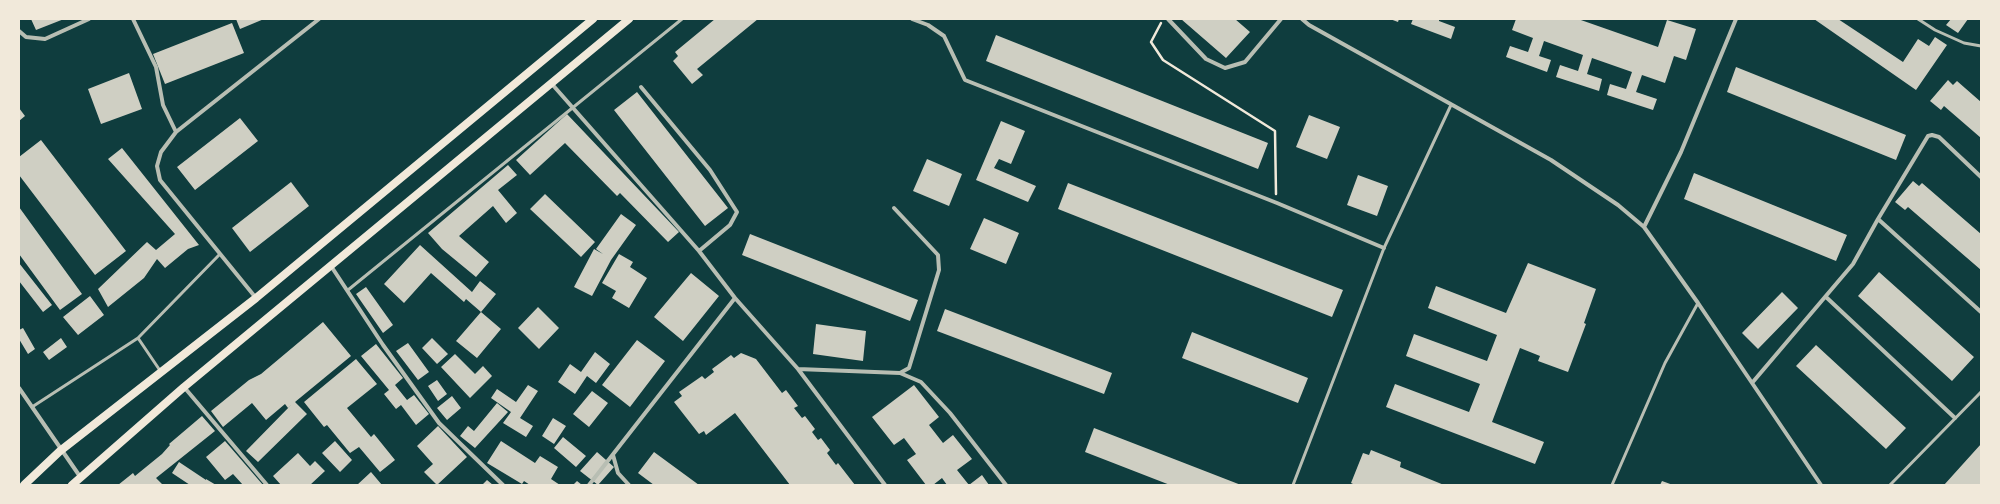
<!DOCTYPE html>
<html>
<head>
<meta charset="utf-8">
<style>
	body { margin:0 }
	#map { position:relative; width:2000px; height:504px; overflow:hidden; background:#0f3d3e; font-family:Mulish,sans-serif }
	canvas { display:block }
	.frame { position:absolute; inset:0; border:20px solid #f1e9da; pointer-events:none }
</style>
</head>
<body>
<div id="map">
<canvas width="2000" height="504"></canvas>
<div class="frame"></div>
</div>
<script>
const ctx = document.querySelector('canvas').getContext('2d');
ctx.lineJoin = 'round';
function fill(path, color) { ctx.fillStyle = color; ctx.fill(path, 'evenodd'); }
const shape = rows => new Path2D(rows.map(r => 'M' + r).join(''));
function stroke(path, color, width, dash) { ctx.strokeStyle = color; ctx.lineWidth = width; ctx.lineCap = dash ? 'butt' : 'round'; ctx.setLineDash(dash || []); ctx.stroke(path); }
fill(shape([
	[31,19,64,19,36,30],
	[236,19,264,19,240,29],
	[715,19,758,19,697,69,703,75,692,84,673,61,678,56,675,52],
	[1181,19,1235,19,1250,32,1226,58],
	[1390,19,1399,19,1398,22],
	[1413,19,1439,19,1439,21,1455,27,1451,39,1411,24],
	[1516,19,1578,19,1658,47,1667,20,1696,29,1686,60,1674,56,1665,83,1642,75,1636,92,1657,99,1653,110,1607,95,1610,84,1626,89,1632,72,1592,58,1587,74,1602,79,1599,91,1556,77,1560,65,1578,71,1583,55,1544,41,1539,56,1551,60,1547,72,1506,57,1510,46,1528,52,1533,38,1512,30],
	[1814,19,1838,19,1903,62,1918,39,1929,46,1935,37,1947,45,1916,90],
	[1951,19,1968,19,1958,33,1946,25],
	[232,23,244,53,165,84,153,54],
	[996,35,1268,143,1258,169,986,61],
	[1736,67,1906,135,1896,160,1727,92],
	[129,73,142,109,101,124,88,89],
	[1948,80,1953,85,1957,81,1981,102,1981,138,1944,106,1941,110,1930,101],
	[637,92,728,208,705,226,614,110],
	[19,108,25,116,19,121],
	[567,114,679,232,668,242,620,193,617,196,565,143,530,175,516,160],
	[1309,115,1340,127,1327,159,1296,147],
	[240,118,258,141,195,190,177,167],
	[1001,121,1025,131,1011,164,999,159,994,168,1036,186,1028,202,976,180],
	[41,140,126,251,95,275,19,175,19,157],
	[122,148,199,245,188,249,165,268,157,259,144,278,108,307,98,289,147,242,156,250,175,234,108,159],
	[927,159,962,174,949,206,913,191],
	[508,165,517,175,498,190,517,213,506,223,493,206,459,236,489,262,476,277,442,249,428,233],
	[1694,173,1847,235,1836,261,1684,199],
	[1358,175,1388,186,1377,216,1347,205],
	[1913,181,1919,186,1922,183,1981,234,1981,270,1908,207,1905,210,1895,202],
	[291,182,309,206,250,252,232,228],
	[1068,183,1343,290,1332,317,1058,209],
	[545,194,595,242,581,257,530,209],
	[19,207,82,294,60,310,19,254],
	[621,214,636,225,611,260,592,296,574,287,594,249,603,254,596,249],
	[984,218,1019,233,1006,264,970,249],
	[750,234,918,300,910,321,742,255],
	[420,245,472,292,480,281,496,294,481,312,466,299,464,302,431,273,404,303,384,284],
	[619,254,633,262,630,267,647,278,629,308,612,298,616,291,602,283],
	[19,263,52,305,43,312,19,281],
	[1528,263,1596,289,1584,323,1586,324,1568,372,1538,361,1540,356,1520,348,1492,422,1544,442,1535,464,1386,407,1395,384,1469,412,1480,384,1406,356,1414,334,1487,361,1497,335,1428,308,1436,286,1506,313],
	[1879,272,1974,357,1952,381,1858,296],
	[691,273,719,296,683,341,654,317],
	[366,287,393,325,383,333,356,294],
	[1782,292,1798,308,1758,349,1742,333],
	[90,296,104,315,78,335,63,317],
	[538,307,559,328,539,349,518,328],
	[945,309,1112,373,1104,394,937,331],
	[481,312,501,329,477,358,456,341],
	[323,322,351,356,295,402,307,414,258,462,246,451,292,404,288,408,285,404,266,420,252,403,223,427,211,411,249,380,261,374],
	[816,324,866,331,863,361,813,354],
	[23,328,35,349,28,354,19,339,19,330],
	[1192,332,1308,378,1298,403,1182,358],
	[61,338,67,347,49,360,43,352],
	[432,338,448,354,437,364,422,348],
	[637,340,665,361,630,407,602,385],
	[408,343,429,372,418,380,396,351],
	[376,344,403,378,395,385,407,400,414,395,429,414,416,425,401,405,396,409,384,394,389,390,361,356],
	[1816,345,1906,428,1886,449,1796,366],
	[595,352,610,364,596,383,587,376,575,394,558,382,570,364,581,372],
	[741,353,756,359,782,393,786,390,798,406,794,408,802,418,805,416,815,429,812,432,818,440,821,438,830,450,827,453,836,465,838,463,855,485,790,485,735,413,706,435,704,431,699,434,674,402,682,396,679,392,702,376,705,379,714,372,712,369,731,355,734,358],
	[455,354,475,374,483,366,492,376,470,398,441,367],
	[356,359,377,384,347,408,371,437,374,434,395,460,380,472,359,447,350,453,327,425,324,427,304,402],
	[437,380,447,394,438,401,428,386],
	[528,385,538,391,520,418,533,426,526,437,503,423,511,412,491,398,497,389,516,402],
	[914,385,939,417,929,425,943,443,953,435,972,459,957,470,969,485,947,485,942,478,933,485,926,485,907,460,916,454,904,438,894,445,872,417],
	[592,391,608,403,589,427,573,414],
	[452,396,461,408,447,420,437,408],
	[497,403,508,412,475,448,460,436,468,426,474,431],
	[202,416,215,431,156,478,163,485,118,485,133,473,135,476,162,454,170,445,169,444],
	[553,418,566,426,554,444,542,436],
	[438,426,467,457,437,485,424,472,433,464,417,446],
	[1094,428,1241,485,1170,485,1085,452],
	[563,437,586,456,576,467,554,448],
	[225,441,263,485,243,485,233,474,225,480,206,457],
	[335,441,352,460,340,472,322,453],
	[501,441,535,463,540,456,558,467,551,479,560,485,530,485,524,481,522,484,487,463],
	[1981,444,1981,485,1944,485],
	[1371,450,1401,462,1400,467,1444,485,1355,485,1351,483,1363,453,1369,455],
	[597,452,614,467,598,485,580,471],
	[654,452,699,485,654,485,638,473],
	[298,453,310,466,315,461,325,471,310,485,281,485,273,476],
	[179,462,206,480,206,479,216,485,190,485,172,473],
	[371,472,382,485,357,485],
	[982,475,989,485,969,485],
	[487,480,493,485,482,485],
	[577,481,582,485,573,485],
	[1662,481,1673,485,1660,485]
]), '#cfcfc3');
stroke(shape([
	[1161,23,1151,42,1163,60,1275,131,1276,194]
]), '#f1e9da', 2.5);
stroke(shape([
	[1918,19,1935,30,1964,43,1981,46],
	[348,290,682,19],
	[161,372,138,338,220,254],
	[32,407,138,338],
	[1293,485,1384,248,1451,105],
	[1612,485,1665,363,1698,303],
	[1890,485,1981,392]
]), '#b8beb3', 3);
stroke(shape([
	[133,19,156,67,163,105,176,132],
	[912,19,928,25,944,36,965,80,1277,203,1384,248],
	[1168,19,1206,59,1225,68,1245,62,1281,19],
	[1302,19,1309,25,1551,160,1618,205,1644,227,1698,303,1821,485],
	[19,31,26,37,45,39,89,19],
	[551,83,699,251,735,298,798,369,885,485],
	[641,87,710,170,737,212,730,225,699,251],
	[1878,219,1981,312],
	[1644,227,1681,152,1736,19],
	[331,266,383,345,439,423,503,485],
	[1826,297,1955,418],
	[256,298,160,180,157,166,161,152,176,132,319,19],
	[798,369,900,373,909,368,939,270,938,255,894,208],
	[900,373,921,382,950,413,1006,485],
	[1752,383,1853,264,1878,219,1928,136,1932,135,1939,137,1981,177],
	[184,387,267,485],
	[19,388,81,478],
	[613,455,618,473,629,485],
	[589,485,735,298]
]), '#b8beb3', 4);
stroke(shape([
	[24,485,60,451,256,298,593,19],
	[72,485,184,387,629,19]
]), '#f1e9da', 8);
</script>
</body>
</html>
